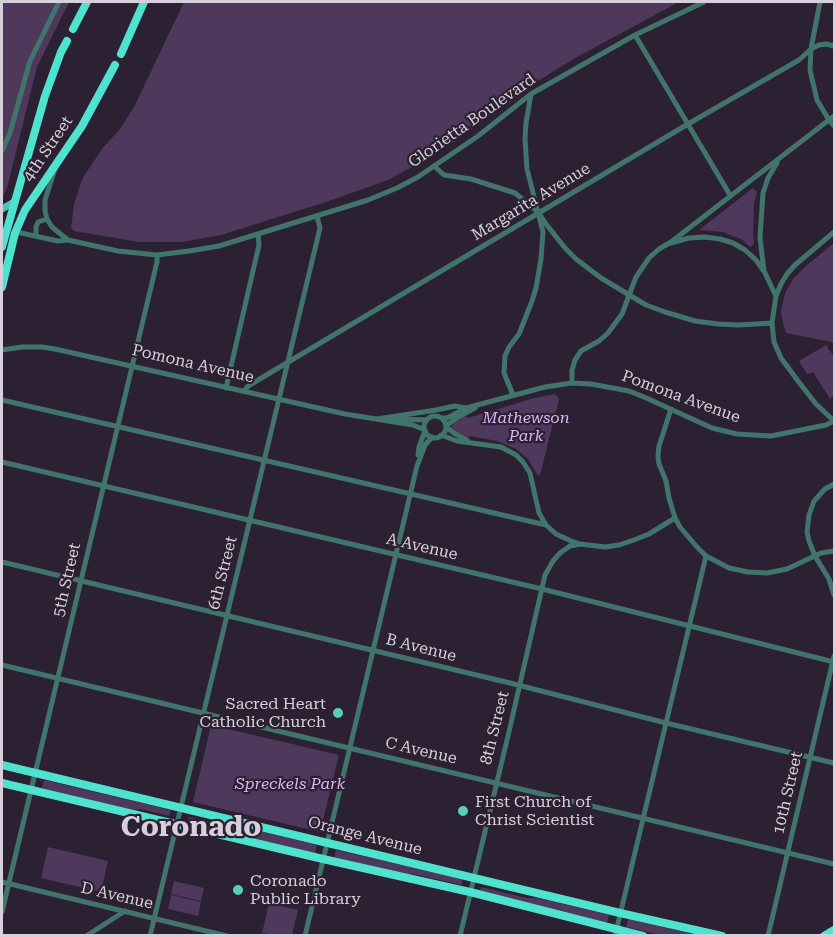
<!DOCTYPE html>
<html>
<head>
<meta charset="utf-8">
<style>
	body { margin:0 }
	#map { position:relative; width:836px; height:937px; overflow:hidden; background:#2c2132; font-family:"Roboto Serif",serif }
	canvas { display:block }
	.frame { position:absolute; inset:0; border:3px solid #d7d0db; pointer-events:none }
</style>
</head>
<body>
<div id="map">
<canvas width="836" height="937"></canvas>
<div class="frame"></div>
</div>
<script>
const ctx = document.querySelector('canvas').getContext('2d');
ctx.lineJoin = 'round';
function fill(path, color) { ctx.fillStyle = color; ctx.fill(path, 'evenodd'); }
const shape = rows => new Path2D(rows.map(r => 'M' + r).join(''));
function stroke(path, color, width, dash) { ctx.strokeStyle = color; ctx.lineWidth = width; ctx.lineCap = dash ? 'butt' : 'round'; ctx.setLineDash(dash || []); ctx.stroke(path); }
function label(font, color, halo, rows, align = 'center') {
  ctx.font = font + ' "Roboto Serif",serif'; ctx.lineWidth = 4.5; ctx.setLineDash([]); ctx.textBaseline = 'middle'; ctx.strokeStyle = halo; ctx.fillStyle = color; for (const [text, x, y, turn = 0] of rows) {
    ctx.save(); ctx.translate(x, y); ctx.rotate((+turn || 0) * Math.PI / 180); ctx.textAlign = isNaN(turn) ? turn : align; if (halo) ctx.strokeText(text, 0, 0); ctx.fillText(text, 0, 0); ctx.restore();
  }
}
fill(shape([
	[2,2,69,2,37,67,7,188,2,199],
	[184,2,679,2,575,58,538,81,454,142,423,161,388,180,326,202,221,235,182,242,139,242,74,231,71,228,74,205,79,188,84,176,102,149,120,129,135,105],
	[753,188,757,192,754,203,753,235,754,244,750,247,743,240,723,232,699,230],
	[834,243,834,344,831,342,786,333,782,319,781,311,785,293,793,279,806,266],
	[826,345,834,357,834,395,830,399,813,372,807,374,799,361],
	[554,394,557,396,559,399,540,475,538,476,528,459,516,449,497,441,470,436,468,438,451,428,455,422,465,416,468,418,531,399],
	[211,725,339,755,320,832,193,802],
	[44,780,171,810,169,816,141,809,133,810,42,788],
	[189,817,229,826,235,825,317,845,315,854,187,823],
	[48,847,108,861,101,892,41,878],
	[336,850,463,879,462,885,413,874,401,874,334,858],
	[174,881,204,888,201,901,171,894],
	[481,887,527,898,538,898,609,915,607,923,480,893],
	[171,895,201,902,198,916,168,909],
	[269,903,298,910,292,935,274,935,262,933],
	[628,919,697,935,660,935,626,927]
]), '#4e385b');
stroke(shape([
	[820,2,811,49,810,70,817,100,829,120,834,126],
	[635,35,730,195],
	[2,151,10,133,30,61,59,2],
	[434,166,444,175,471,179,515,193,539,213,546,224,565,248,576,259,601,278,646,305,665,312,695,321,718,324,739,325,772,323],
	[55,169,45,200,45,211,47,219,52,227,68,240],
	[834,232,795,265,787,274,781,284,776,296,772,323,774,342,781,358,798,381,816,404,834,421],
	[15,233,21,233,58,241,68,240,118,251,157,255,189,251,219,246,368,200,397,188,418,177,478,136,531,94,635,35,704,2],
	[36,236,36,227,38,222,47,219],
	[671,243,689,238,705,237,720,239,733,243,745,250,756,260,763,270],
	[776,296,764,271,760,238,763,193,768,178,777,163],
	[2,350,22,347,42,347,55,349,345,414,413,425,425,430],
	[572,383,572,370,575,360,581,351,599,341,608,333,622,314,636,277,649,258,659,249,671,242,834,116],
	[226,388,259,245,258,234],
	[244,391,248,386,688,124,799,60,811,49,819,45,826,44,834,46],
	[513,395,504,373,505,356,509,347,519,334,532,301,536,288,541,259,543,232,527,169,525,139,526,123,531,94],
	[2,400,546,525],
	[671,409,659,446,658,456,659,464,666,481,669,498,675,518,680,527,697,547,706,556,729,568,748,572,767,573,787,569,821,553,834,551],
	'424 427a11 11 0 1 1 22 0a11 11 0 1 1-22 0Z',
	[441,418,447,418,466,408],
	[377,419,436,410,455,406,466,408,545,387,572,383,591,384,629,391,644,397,712,428,737,434,771,436,826,425,834,421],
	[397,419,427,420],
	[446,426,458,417,475,408],
	[446,427,454,433,468,441],
	[441,435,457,441,501,447,516,455,523,462,530,473,539,513,546,525,556,534,571,541,580,544,605,547,619,545,634,540,649,534,675,518],
	[418,455,419,447,425,431],
	[2,462,542,589,834,662],
	[834,484,825,489,814,501,809,515,807,532,809,541,815,556,829,579,834,595],
	[2,562,510,683,666,723,834,763],
	[2,665,834,864],
	[2,882,227,936],
	[2,912,157,262,157,255],
	[86,936,125,911],
	[150,936,320,228,317,216],
	[305,936,417,466,425,445,432,437],
	[460,936,508,736,545,575,553,561,560,553,570,546,580,544],
	[615,936,706,556],
	[768,936,834,656]
]), '#41756c', 5);
stroke(shape([
	[2,209,14,202]
]), '#4dc4b3', 7);
stroke(shape([
	[73,29,87,2],
	[121,54,144,2],
	[2,247,45,96,61,52,67,41],
	[2,287,15,233,25,210,82,126,115,65],
	[2,765,620,913,722,936],
	[2,783,323,859,470,892,643,936],
	[824,936,834,930]
]), '#4ee3cf', 8);
for (const [x, y, r, color] of [
	[338,713,6,"#5acebd"],
	[463,811,6,"#5acebd"],
	[238,890,6,"#5acebd"]
]) { const dot = new Path2D(); dot.arc(x, y, r, 0, 2 * Math.PI); ctx.fillStyle = color; ctx.fill(dot); stroke(dot, '#2c2132', 2); }
label('16px', '#d7d0db', '#2c2132', [
	["Glorietta Boulevard",472,121,-35],
	["4th Street",48,149,-56],
	["Margarita Avenue",531,202,-31],
	["Pomona Avenue",193,364,13],
	["Pomona Avenue",681,397,20],
	["A Avenue",422,547,13],
	["6th Street",223,573,-76],
	["5th Street",67,580,-77],
	["B Avenue",421,648,14],
	["8th Street",495,728,-76],
	["C Avenue",421,751,13],
	["10th Street",788,793,-77],
	["Orange Avenue",365,836,14],
	["D Avenue",117,896,13]
]);
label('italic 16px', '#dcb4f4', '#2c2132', [
	["Mathewson",526,418],
	["Park",526,436],
	["Spreckels Park",290,784]
]);
label('16px', '#d7d0db', '#2c2132', [
	["Sacred Heart",326,704,"right"],
	["Catholic Church",326,722,"right"],
	["First Church of",475,802],
	["Christ Scientist",475,820],
	["Coronado",250,881],
	["Public Library",250,899]
], 'left');
label('bold 28px', '#d7d0db', '#2c2132', [
	["Coronado",191,828]
]);
</script>
</body>
</html>
